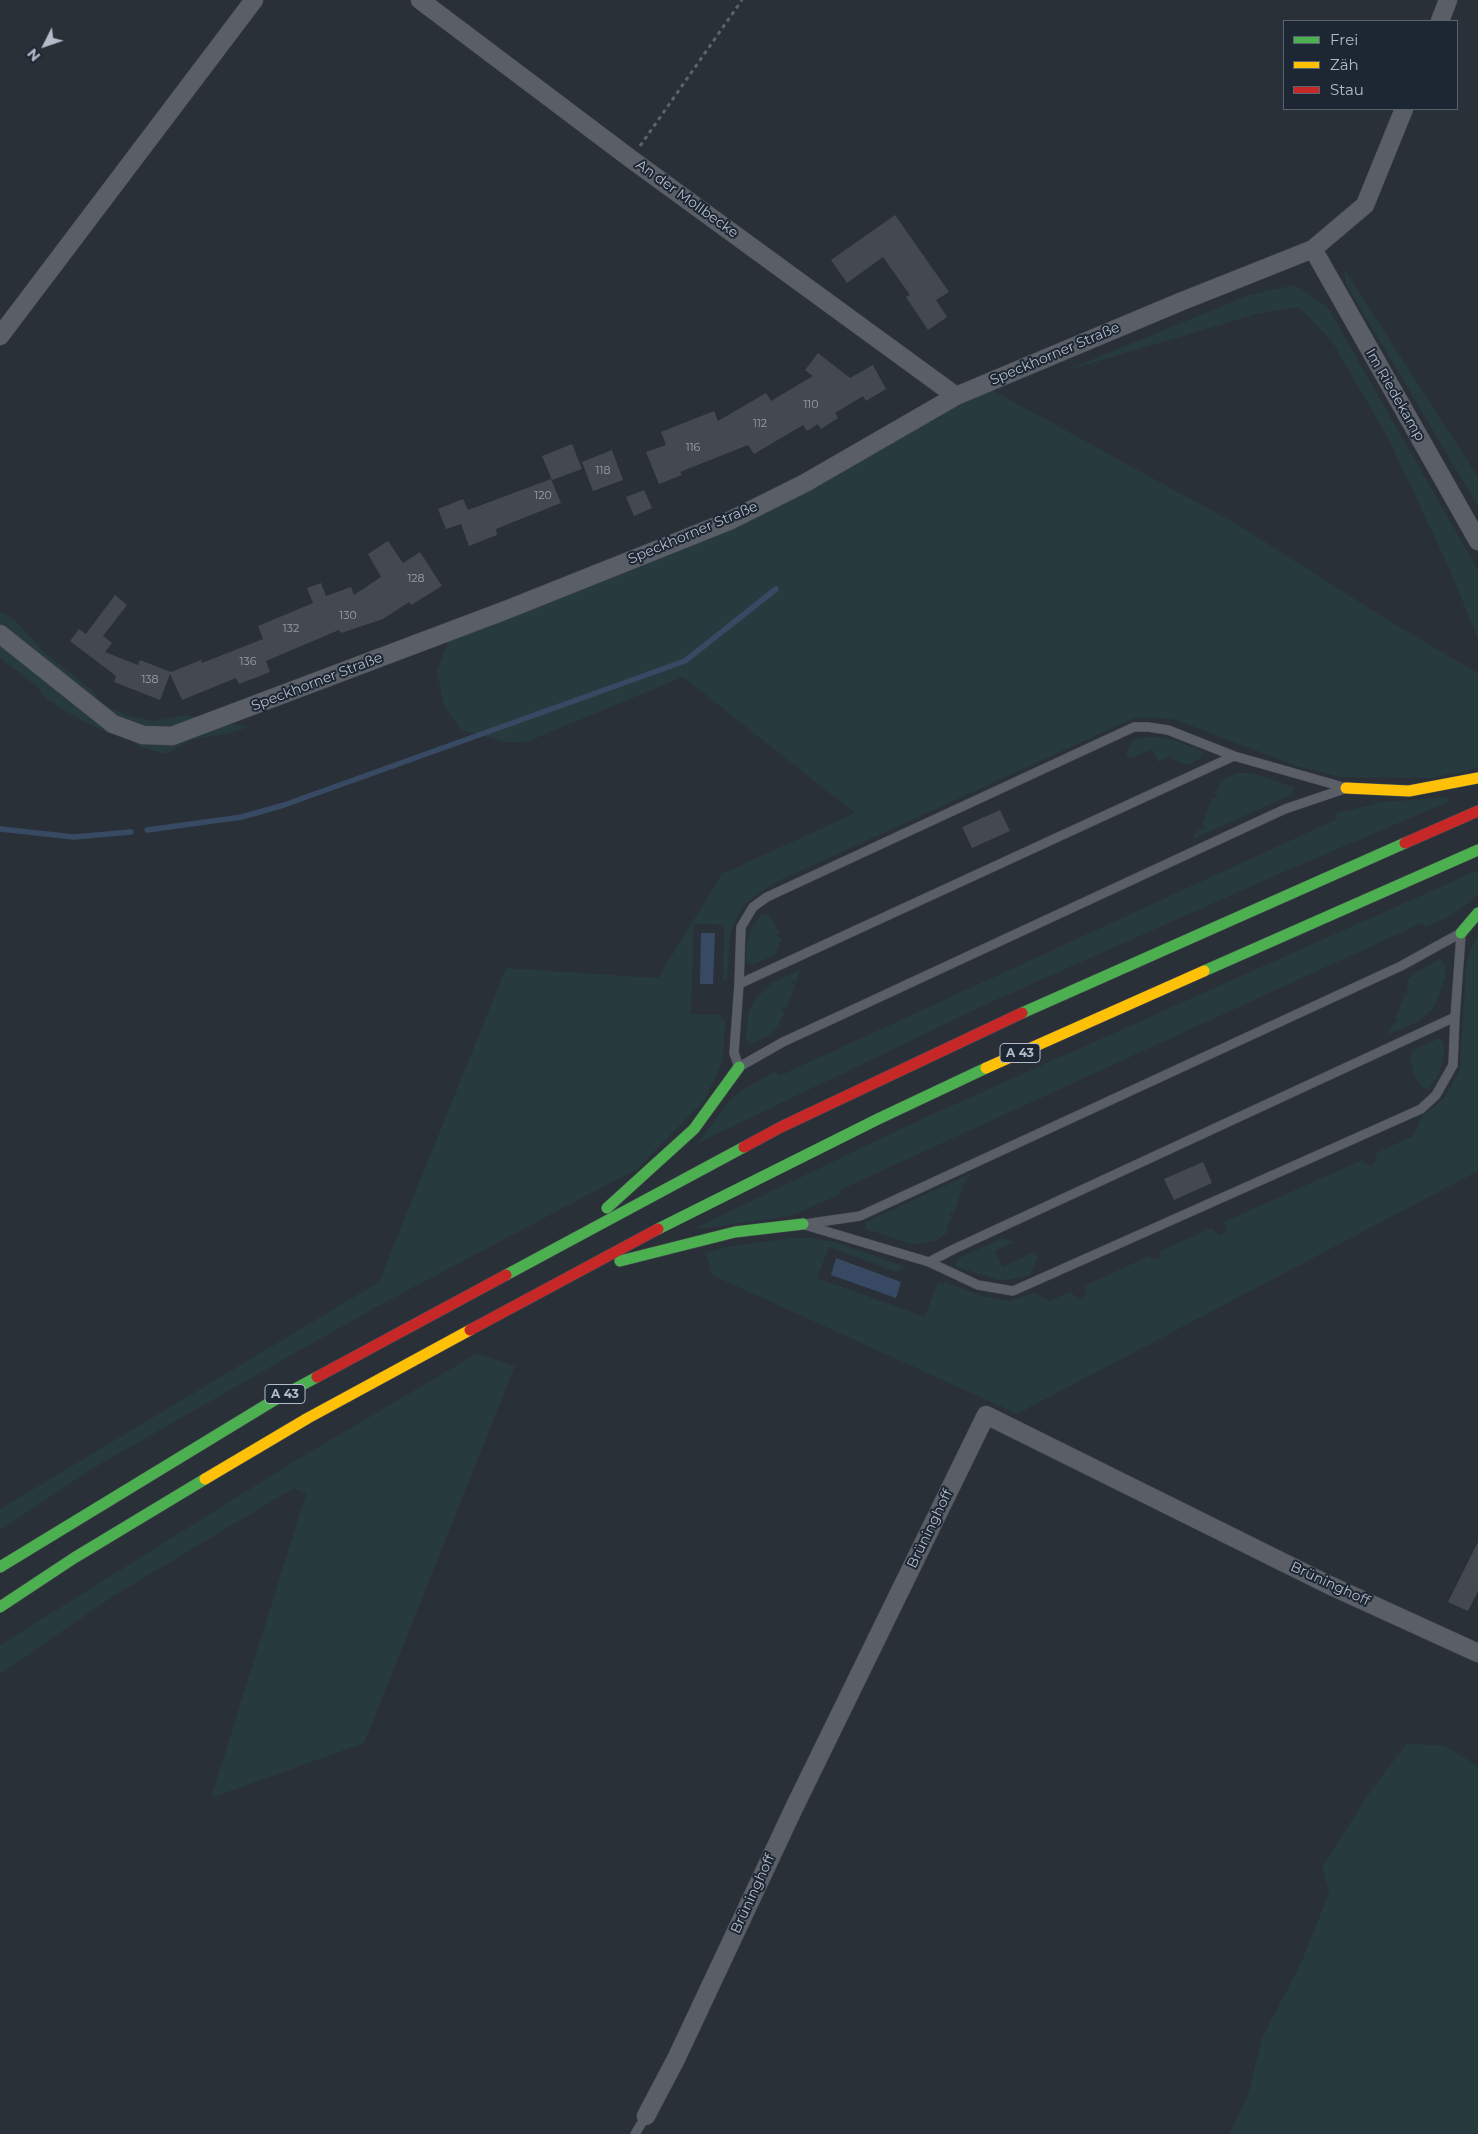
<!DOCTYPE html>
<html>
<head>
<meta charset="utf-8">
<style>
	body { margin:0 }
	#map { position:relative; width:1478px; height:2134px; overflow:hidden; background:#2a3038; font-family:Montserrat,sans-serif }
	canvas { display:block }
	.legend { position:absolute; left:1283px; top:20px; width:175px; height:90px; box-sizing:border-box; background:#1d2633; border:1px solid #59626f; margin:0; padding:6px 9px; list-style:none; font-size:15px; color:#b4bcc9 }
	.legend li { display:flex; align-items:center; gap:10px; height:25px }
	.legend b { width:25px; border:1px solid #59626f }
	.north { position:absolute; left:20px; top:20px; width:50px; height:50px; -webkit-text-stroke:4px #1d2633; paint-order:stroke; rotate:229deg; font-size:14px; font-weight:700; line-height:20px; text-align:center; color:#b4bcc9 }
	.north::after { content:''; display:block; margin:auto; width:18px; height:22px; background:#b4bcc9; clip-path:polygon(50% 0,100% 100%,50% 72%,0 100%) }
</style>
</head>
<body>
<div id="map">
<canvas width="1478" height="2134"></canvas>
<ul class="legend">
<li><b style="height:6px;background:#4caf50"></b>Frei</li>
<li><b style="height:6px;background:#ffc107"></b>Zäh</li>
<li><b style="height:6px;background:#c62828"></b>Stau</li>
</ul>
<div class="north">N</div>
</div>
<script>
const ctx = document.querySelector('canvas').getContext('2d');
ctx.lineJoin = 'round';
function fill(path, color) { ctx.fillStyle = color; ctx.fill(path, 'evenodd'); }
const shape = rows => new Path2D(rows.map(r => 'M' + r).join(''));
function stroke(path, color, width, dash) { ctx.strokeStyle = color; ctx.lineWidth = width; ctx.lineCap = dash ? 'butt' : 'round'; ctx.setLineDash(dash || []); ctx.stroke(path); }
function label(font, color, halo, rows, align = 'center') {
  ctx.font = font + ' Montserrat,sans-serif'; ctx.lineWidth = 4; ctx.setLineDash([]); ctx.textBaseline = 'middle'; ctx.strokeStyle = halo; ctx.fillStyle = color; for (const [text, x, y, turn = 0] of rows) {
    ctx.save(); ctx.translate(x, y); ctx.rotate((+turn || 0) * Math.PI / 180); ctx.textAlign = isNaN(turn) ? turn : align; if (halo) ctx.strokeText(text, 0, 0); ctx.fillText(text, 0, 0); ctx.restore();
  }
}
fill(shape([
	[1344,269,1478,477,1478,506,1346,284],
	[1295,285,1328,308,1478,570,1478,639,1450,570,1389,440,1333,343,1299,307,1260,313,1062,372,1249,295],
	[992,390,1238,525,1394,624,1478,673,1478,768,1432,778,1340,777,1297,766,1176,720,1151,717,1132,719,776,882,758,893,743,906,734,923,730,935,727,980,723,980,724,925,694,924,691,1014,721,1015,722,1020,725,1020,723,1060,705,1100,637,1169,378,1306,269,1368,95,1467,0,1530,0,1509,379,1282,506,968,658,978,722,874,855,813,683,677,526,742,504,742,462,730,444,706,437,672,448,641,798,496,949,410],
	[0,611,14,619,45,653,90,689,103,704,126,715,154,721,186,715,250,727,225,734,190,740,166,754,141,747,119,734,107,733,70,714,47,699,36,686,0,658],
	[1152,736,1173,740,1203,751,1201,758,1187,765,1172,759,1171,756,1158,762,1152,749,1132,758,1126,755,1132,740],
	[1238,773,1251,773,1293,787,1293,794,1193,839,1196,832,1201,828,1204,829,1205,827,1202,825,1210,803,1213,797,1216,799,1218,797,1214,794,1220,786,1218,784,1227,777],
	[1447,797,1448,802,1281,873,987,1004,698,1143,729,1101,742,1090,775,1071,779,1076,1337,819,1334,814,1383,802],
	[1478,870,1478,895,1452,915,1425,927,1422,923,840,1190,841,1194,790,1216,698,1229,702,1225,913,1123],
	[762,914,770,916,780,933,776,935,782,939,775,955,752,965,746,961,747,942,753,926],
	[1478,935,1478,1171,1017,1414,712,1275,706,1253,727,1247,790,1238,809,1238,836,1242,906,1267,896,1272,829,1247,817,1278,925,1317,938,1282,943,1284,945,1282,982,1296,1010,1301,1034,1293,1050,1301,1070,1292,1081,1300,1087,1293,1084,1286,1149,1256,1154,1260,1160,1258,1161,1251,1211,1228,1221,1236,1227,1229,1224,1222,1362,1160,1371,1168,1377,1159,1374,1154,1413,1136,1422,1117,1444,1098,1460,1070,1466,967,1472,945],
	[1439,959,1446,965,1445,978,1437,1001,1431,1011,1417,1022,1389,1034,1387,1033,1395,1022,1399,1022,1396,1018,1405,994,1408,995,1409,992,1406,991,1409,983,1407,981,1413,974],
	[801,969,796,982,793,981,792,983,795,985,787,1008,783,1007,781,1010,785,1012,779,1023,781,1025,770,1035,751,1044,746,1040,746,1034,748,1014,755,999,772,983],
	[1440,1038,1444,1044,1444,1054,1439,1074,1428,1090,1421,1086,1411,1069,1414,1067,1414,1064,1410,1065,1409,1061,1413,1050],
	[970,1174,972,1178,967,1176,965,1184,961,1183,960,1186,963,1187,954,1213,950,1212,949,1215,952,1217,946,1229,949,1231,937,1240,913,1245,866,1229,866,1222],
	[1002,1238,1014,1242,995,1251,1002,1267,1035,1252,1038,1257,1030,1275,1003,1281,971,1272,973,1269,970,1268,968,1271,956,1266,957,1259],
	[476,1354,515,1366,364,1743,211,1798,306,1494,294,1488,112,1597,0,1674,0,1645,288,1465],
	[1407,1743,1445,1746,1478,1766,1478,2134,1229,2134,1247,2099,1262,2038,1301,1963,1329,1893,1322,1867,1368,1795]
]), '#273a3e');
fill(shape([
	[701,933,715,933,713,984,700,984],
	[836,1258,901,1282,896,1298,831,1275]
]), '#384963');
stroke(shape([
	[0,829,74,837,131,832],
	[147,830,242,817,284,805,685,661,776,589]
]), '#384963', 5.5);
fill(shape([
	[895,215,949,292,936,300,947,317,928,330,906,297,910,295,883,257,847,283,831,260],
	[818,353,850,378,873,365,886,389,866,401,863,396,835,413,838,418,821,429,818,424,807,431,803,425,754,454,748,445,680,472,682,475,659,484,646,452,666,445,661,432,714,411,718,421,766,393,771,401,813,376,805,370],
	[572,444,582,469,552,480,542,456],
	[612,450,623,480,593,491,582,462],
	[551,479,561,503,496,529,497,535,469,546,461,524,446,529,438,509,463,499,468,510],
	[644,490,652,508,634,516,626,497],
	[388,541,403,563,420,552,442,586,411,605,409,602,383,619,341,633,339,630,266,661,270,672,239,684,236,678,182,700,170,674,160,700,114,682,116,676,70,641,79,629,86,634,115,595,127,605,103,636,112,643,105,652,138,665,140,660,171,672,201,660,202,663,263,639,258,626,313,603,307,588,321,583,326,596,351,587,354,595,381,577,368,554],
	[1000,810,1010,831,972,848,962,827],
	[1203,1162,1212,1183,1174,1200,1164,1179],
	[1478,1542,1478,1591,1468,1611,1448,1602]
]), '#444950');
const lane = shape([
	[1234,756,739,984,734,1053,739,1067,783,1042,1285,809,1344,789],
	[739,984,741,927,753,907,767,897,1134,727,1148,727,1168,730,1234,756,1343,787],
	[805,1224,860,1216,1401,966,1459,934],
	[805,1225,929,1262,954,1249,1455,1017,1461,935],
	[929,1262,978,1285,1013,1291,1421,1109,1436,1095,1453,1065,1455,1017],
	[635,2134,646,2116]
]);
const street = shape([
	[420,0,631,159,956,396],
	[1440,21,1448,0],
	[1313,249,1478,541],
	[0,336,254,0],
	[0,634,113,724,143,735,172,736,506,610,729,521,805,483,956,396,1180,302,1313,249,1365,205,1404,109],
	[646,2116,676,2059,794,1808,986,1415,1329,1585,1478,1653]
]);
const fast = shape([
	[1461,933,1478,913],
	[1204,971,1478,850],
	[1022,1013,1405,843],
	[607,1208,694,1129,739,1067],
	[658,1229,878,1119,986,1068],
	[620,1261,735,1232,803,1224],
	[506,1275,744,1147],
	[0,1567,276,1399,317,1377],
	[0,1607,74,1558,205,1479]
]);
const slow = shape([
	[1346,788,1409,791,1478,778],
	[986,1068,1204,971],
	[205,1479,308,1418,470,1330]
]);
const jam = shape([
	[1405,843,1478,811],
	[744,1147,781,1127,1022,1013],
	[470,1330,658,1229],
	[317,1377,506,1275]
]);
stroke(lane, '#484c53', 10);
stroke(street, '#484c53', 19);
stroke(fast, '#474c53', 12);
stroke(slow, '#474c53', 12);
stroke(jam, '#474c53', 12);
stroke(shape([
	[640,146,742,0]
]), '#5d636a', 3, [4, 4]);
stroke(lane, '#5a5e66', 9);
stroke(street, '#5a5e66', 18);
stroke(fast, '#4caf50', 11);
stroke(slow, '#ffc107', 11);
stroke(jam, '#c62828', 11);
label('11px', '#989fab', null, [
	["110",811,405],
	["112",760,424],
	["116",693,448],
	["118",603,471],
	["120",543,496],
	["128",416,579],
	["130",348,616],
	["132",291,629],
	["136",248,662],
	["138",150,680]
]);
for (const [x, y, w] of [
	[1020,1053,40],
	[285,1394,40]
]) { const box = new Path2D(); box.roundRect(x - w / 2, y - 9.5, w, 19, 4); ctx.fillStyle = '#1d2633'; ctx.fill(box); stroke(box, '#b4bcc9', 1); }
label('bold 12px', '#b4bcc9', null, [
	["A 43",1020,1053],
	["A 43",285,1394]
]);
label('14px', '#b4bcc9', '#1d2633', [
	["An der Mollbecke",687,199,36],
	["Speckhorner Straße",1055,354,-23],
	["Im Riedekamp",1395,395,60],
	["Speckhorner Straße",693,533,-23],
	["Speckhorner Straße",317,682,-21],
	["Brüninghoff",930,1529,-64],
	["Brüninghoff",1330,1584,25],
	["Brüninghoff",753,1894,-65]
]);
</script>
</body>
</html>
